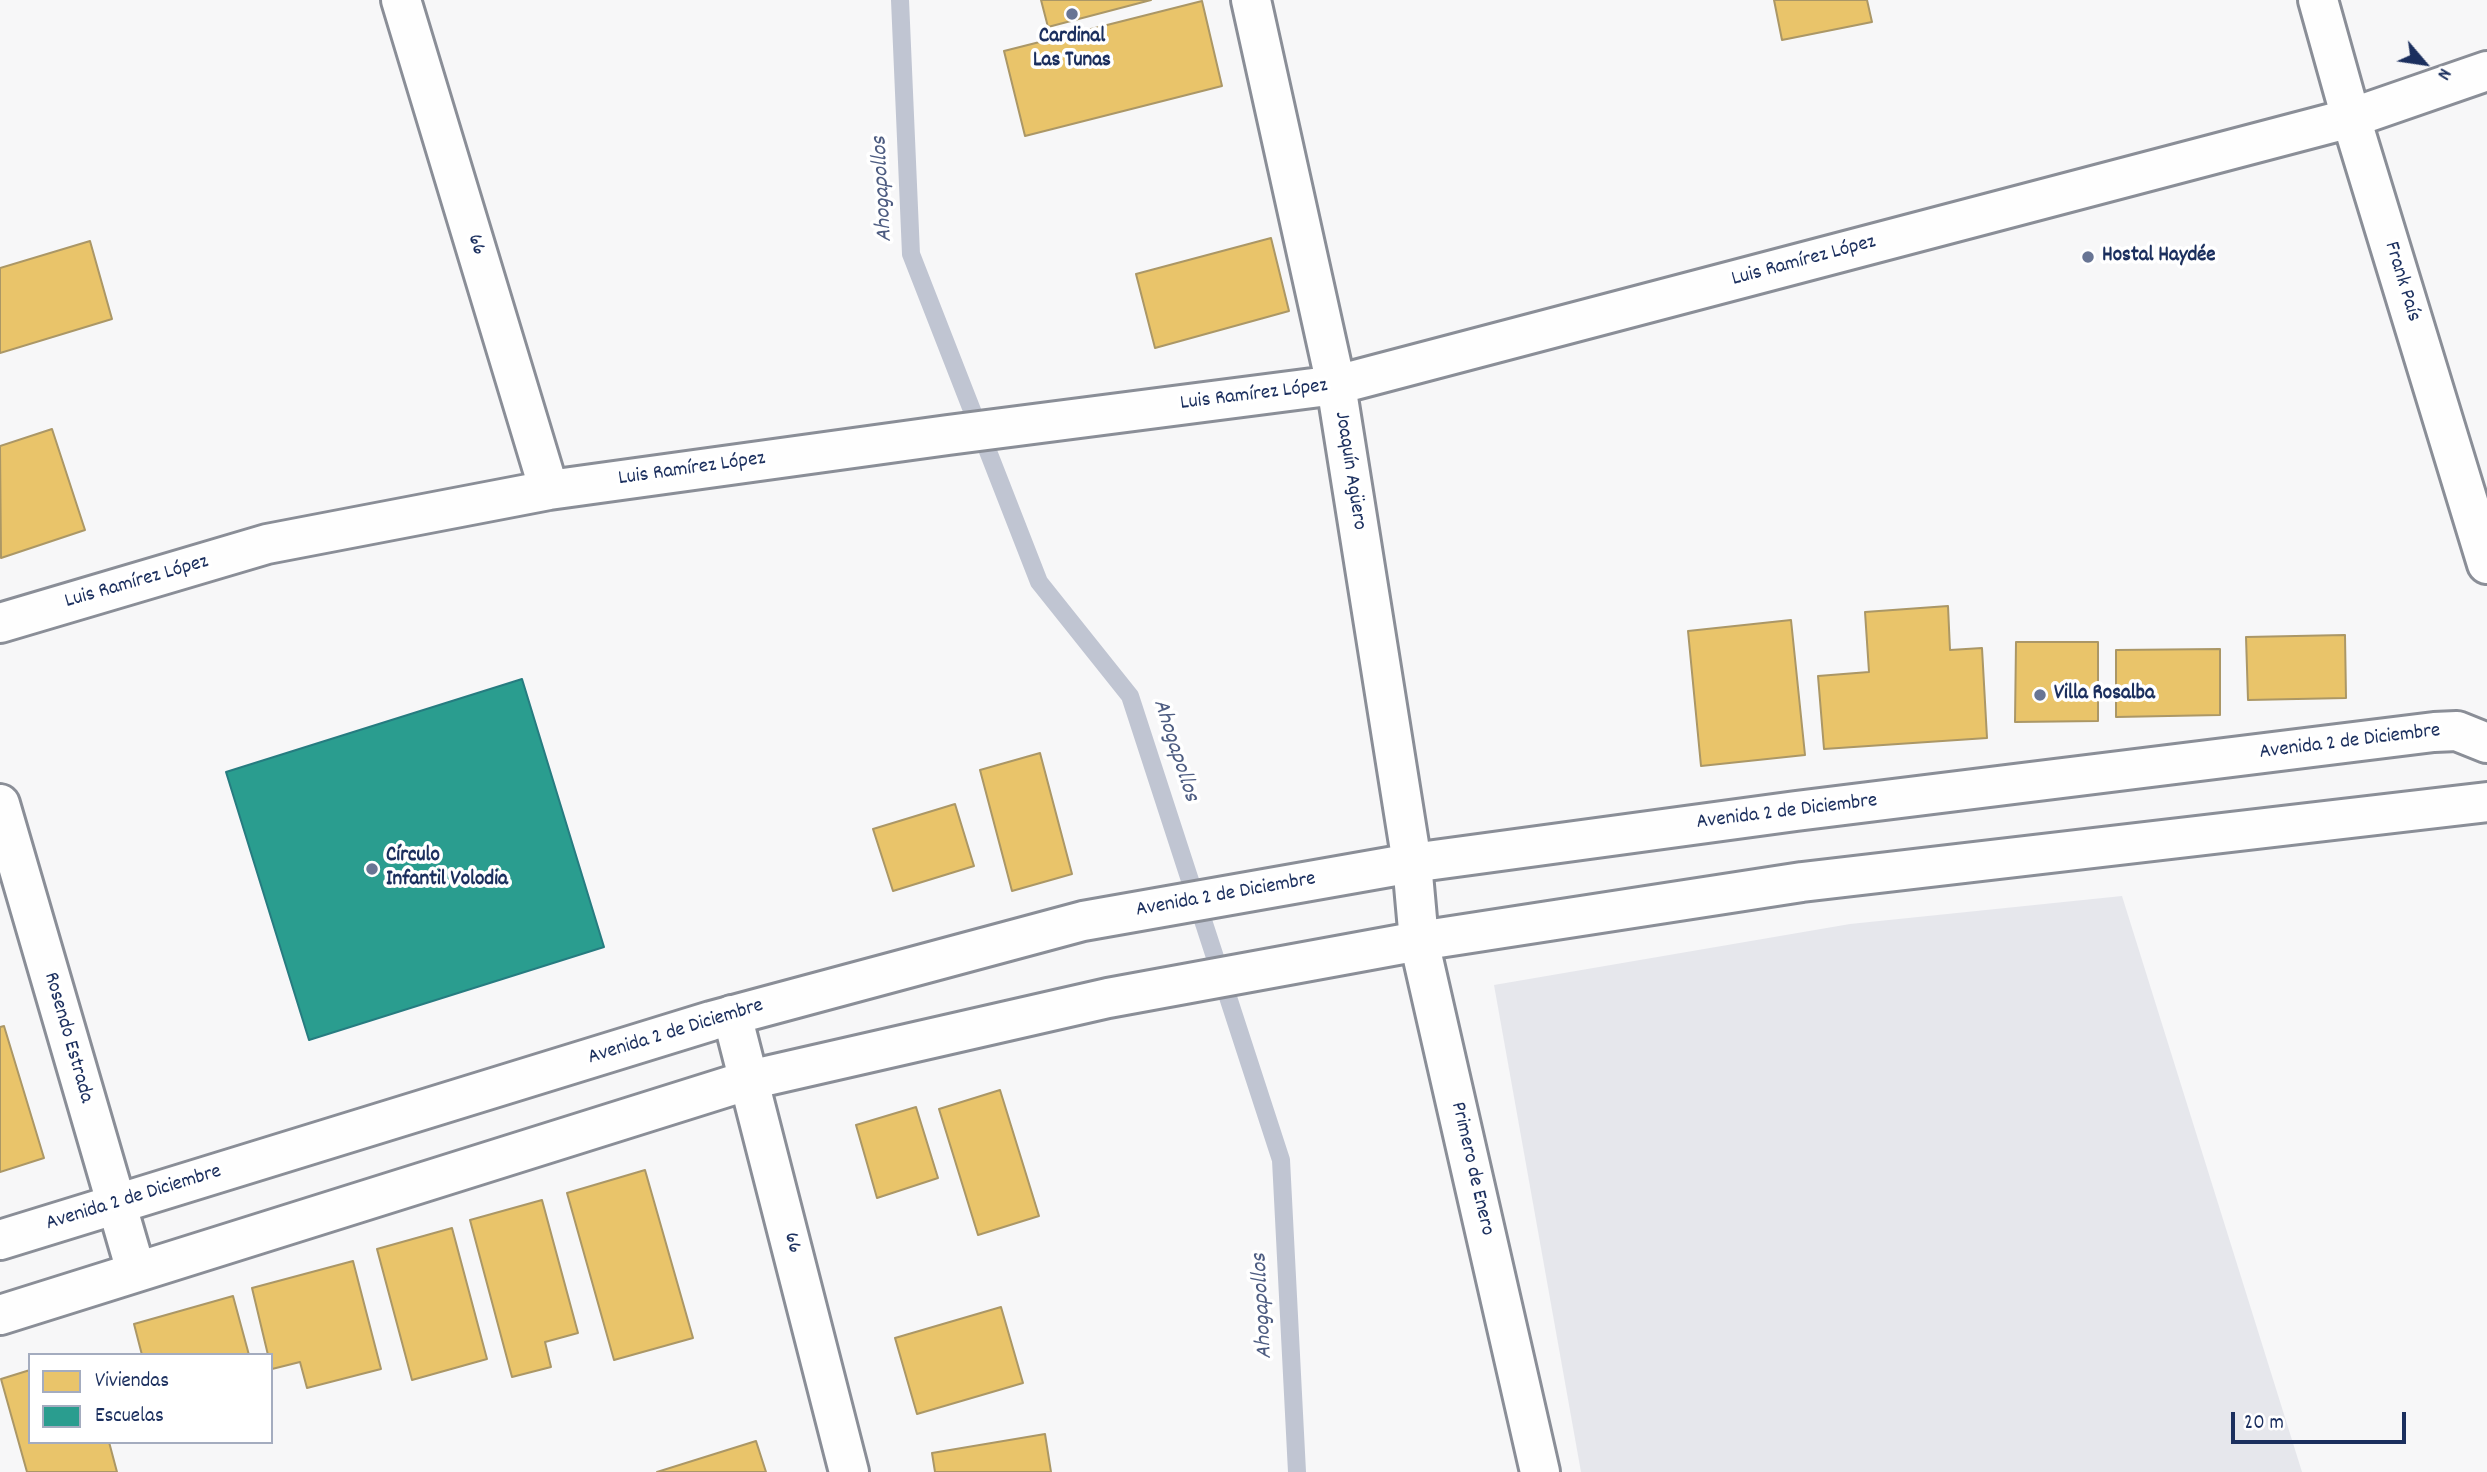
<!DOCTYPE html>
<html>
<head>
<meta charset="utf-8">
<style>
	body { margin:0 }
	#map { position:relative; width:2487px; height:1472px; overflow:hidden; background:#f7f7f8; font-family:Dekko,sans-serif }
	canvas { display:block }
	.legend { position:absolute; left:28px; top:1353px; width:245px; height:91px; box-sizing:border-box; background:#fff; border:2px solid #a4acbf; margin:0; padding:9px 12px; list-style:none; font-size:21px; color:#1b2f5e }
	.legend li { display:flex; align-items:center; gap:14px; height:35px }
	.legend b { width:35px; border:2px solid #a4acbf }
	.north { position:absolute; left:2389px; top:28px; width:70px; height:70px; -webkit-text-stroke:5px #fff; paint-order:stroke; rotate:119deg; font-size:19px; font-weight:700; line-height:28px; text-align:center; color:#1b2f5e }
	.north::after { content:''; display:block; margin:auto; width:24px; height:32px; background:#1b2f5e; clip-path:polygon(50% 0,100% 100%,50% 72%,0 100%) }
	.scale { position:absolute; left:2231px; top:1412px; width:175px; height:32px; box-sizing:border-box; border:4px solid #1b2f5e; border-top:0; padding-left:9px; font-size:21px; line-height:24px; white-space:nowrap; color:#1b2f5e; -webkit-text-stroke:5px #fff; paint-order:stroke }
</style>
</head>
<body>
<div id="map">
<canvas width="2487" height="1472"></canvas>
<ul class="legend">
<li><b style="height:19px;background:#e9c46a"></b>Viviendas</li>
<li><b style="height:19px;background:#2a9d8f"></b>Escuelas</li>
</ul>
<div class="north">N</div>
<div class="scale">20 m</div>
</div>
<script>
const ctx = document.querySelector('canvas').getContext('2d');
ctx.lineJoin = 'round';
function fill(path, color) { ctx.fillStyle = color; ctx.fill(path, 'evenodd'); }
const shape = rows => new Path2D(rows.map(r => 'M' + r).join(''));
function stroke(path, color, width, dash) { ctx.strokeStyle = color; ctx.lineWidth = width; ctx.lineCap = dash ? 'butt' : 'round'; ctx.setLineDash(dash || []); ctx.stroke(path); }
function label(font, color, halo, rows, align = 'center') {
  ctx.font = font + ' Dekko,sans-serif'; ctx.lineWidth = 7; ctx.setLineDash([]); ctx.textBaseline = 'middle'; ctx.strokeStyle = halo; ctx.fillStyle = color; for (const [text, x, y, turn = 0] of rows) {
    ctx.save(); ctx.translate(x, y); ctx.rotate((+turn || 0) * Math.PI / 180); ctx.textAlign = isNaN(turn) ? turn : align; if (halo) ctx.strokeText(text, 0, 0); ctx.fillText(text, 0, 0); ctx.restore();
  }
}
fill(shape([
	[2122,896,2302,1472,1581,1472,1494,985,1850,924]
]), '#e6e7ec');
const homes = shape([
	[1041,0,1151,0,1048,27,1041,0],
	[1774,0,1867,0,1872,22,1782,40,1774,0],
	[1202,1,1222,86,1025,136,1004,51,1202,1],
	[1271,238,1289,311,1155,348,1136,274,1271,238],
	[90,241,112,319,0,353,0,268,90,241],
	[52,429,85,530,1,558,0,446,52,429],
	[1948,606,1950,650,1982,648,1987,738,1824,749,1818,676,1869,672,1865,612,1948,606],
	[1791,620,1805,755,1701,766,1688,631,1791,620],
	[2345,635,2346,698,2248,700,2246,637,2345,635],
	[2016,642,2098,642,2098,721,2015,722,2016,642],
	[2220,649,2220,715,2116,717,2116,650,2220,649],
	[1040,753,1072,874,1012,891,980,770,1040,753],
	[955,804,974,866,893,891,873,829,955,804],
	[4,1026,44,1158,0,1172,0,1027,4,1026],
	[1000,1090,1039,1216,978,1235,939,1109,1000,1090],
	[916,1107,938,1178,877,1198,856,1125,916,1107],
	[645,1170,693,1338,614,1360,567,1193,645,1170],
	[542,1200,578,1333,545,1342,551,1367,512,1377,470,1220,542,1200],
	[452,1228,487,1359,412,1380,377,1249,452,1228],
	[353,1261,381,1369,307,1388,300,1362,272,1369,271,1355,268,1355,252,1288,353,1261],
	[233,1296,249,1355,142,1355,134,1324,233,1296],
	[1001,1307,1023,1383,917,1414,895,1338,1001,1307],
	[30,1370,30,1442,109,1442,117,1472,27,1472,1,1379,30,1370],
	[1045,1434,1051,1472,935,1472,932,1453,1045,1434],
	[756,1441,766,1472,657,1472,756,1441]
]);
fill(homes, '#e9c46a');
stroke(homes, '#ab9766', 2);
const schools = shape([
	[522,679,604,947,309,1040,226,772,522,679]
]);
fill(schools, '#2a9d8f');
stroke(schools, '#267c80', 2);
stroke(shape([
	[900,0,911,254,1039,582,1130,696,1281,1160,1297,1472]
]), '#c0c5d2', 18);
const minor = shape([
	[401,0,549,490],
	[1251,0,1336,385,1412,863,1419,941,1540,1472],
	[0,623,267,544,549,490,948,435,1336,385,2351,118,2487,71],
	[0,804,136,1271],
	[732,1015,849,1472]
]);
const major = shape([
	[2318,0,2351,118,2487,564],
	[0,1240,711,1021,1083,921,1412,863,1796,811,2434,732,2457,731,2487,743],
	[0,1315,749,1080,1108,998,1419,941,1802,882,2487,802]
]);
stroke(minor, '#8a8e97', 44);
stroke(major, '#8a8e97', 44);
stroke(minor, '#fefefe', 38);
stroke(major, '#fefefe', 38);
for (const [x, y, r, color] of [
	[1072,14,7,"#687594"],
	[2088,257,7,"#687594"],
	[2040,695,7,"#687594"],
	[372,869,7,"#687594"]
]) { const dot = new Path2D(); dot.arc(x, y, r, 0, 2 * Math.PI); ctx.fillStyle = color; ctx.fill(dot); stroke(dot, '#fff', 2.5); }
label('bold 21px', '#1b2f5e', '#fff', [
	["Cardinal",1072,38,"center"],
	["Las Tunas",1072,62,"center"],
	["Hostal Haydée",2102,257],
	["Villa Rosalba",2054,695],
	["Círculo",386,857],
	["Infantil Volodia",386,881]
], 'left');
label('21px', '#1b2f5e', '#fff', [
	["66",475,245,73],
	["Luis Ramírez López",1804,262,-15],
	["Frank País",2401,282,73],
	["Luis Ramírez López",1254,396,-7],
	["Luis Ramírez López",692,470,-8],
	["Joaquín Agüero",1349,471,81],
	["Luis Ramírez López",137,583,-16],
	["Avenida 2 de Diciembre",2350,743,-7],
	["Avenida 2 de Diciembre",1787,813,-7],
	["Avenida 2 de Diciembre",1226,896,-10],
	["Avenida 2 de Diciembre",676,1033,-17],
	["Rosendo Estrada",67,1038,74],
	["Primero de Enero",1471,1169,77],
	["Avenida 2 de Diciembre",134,1199,-17],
	["66",791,1243,76]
]);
label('italic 23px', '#4d5c81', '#fff', [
	["Ahogapollos",884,189,-93],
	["Ahogapollos",1174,751,72],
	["Ahogapollos",1264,1306,-93]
]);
</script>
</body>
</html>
